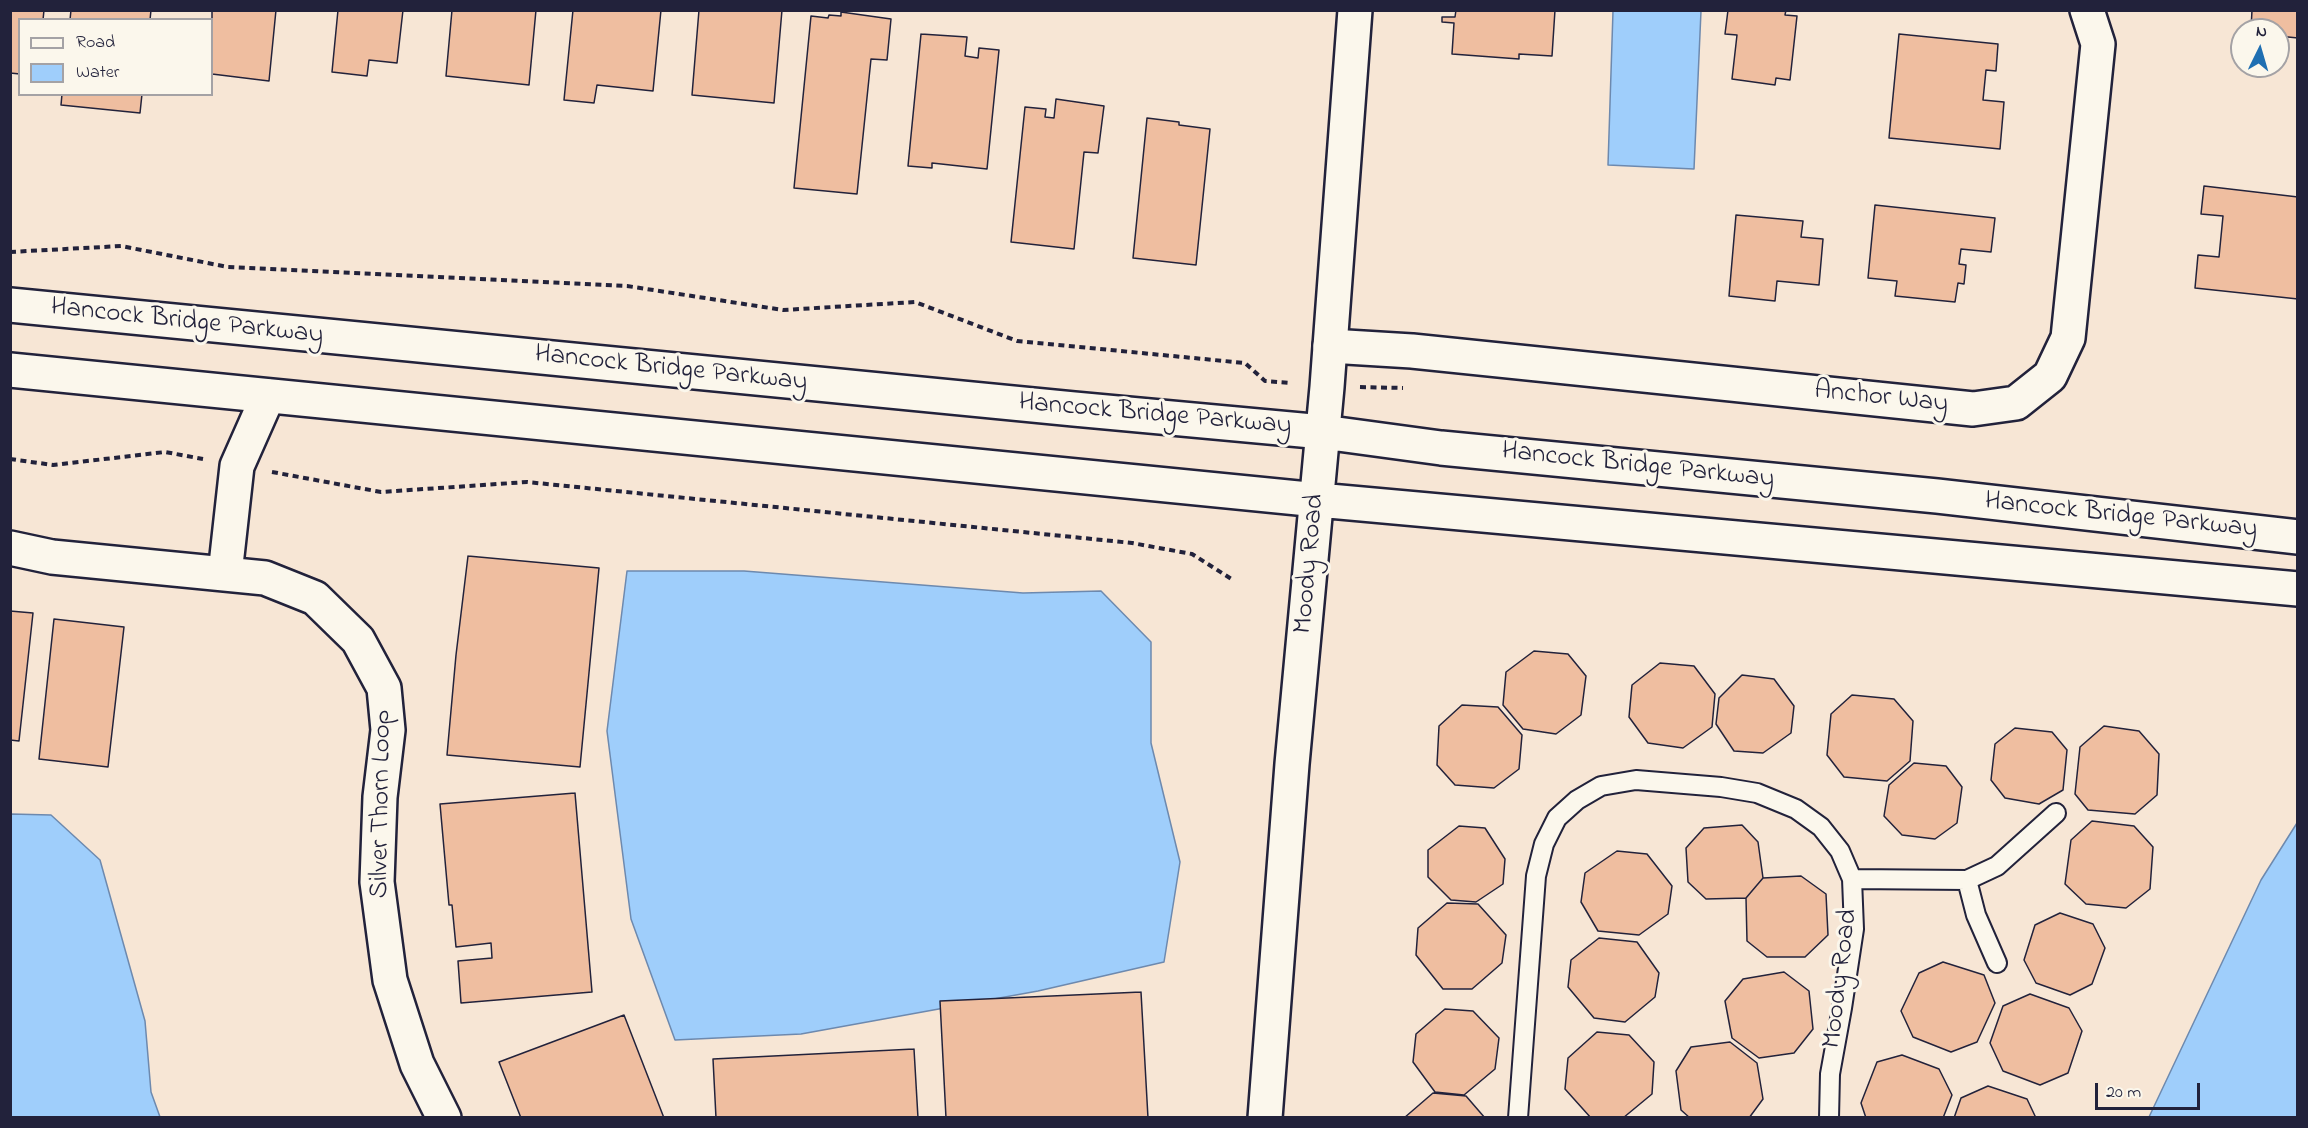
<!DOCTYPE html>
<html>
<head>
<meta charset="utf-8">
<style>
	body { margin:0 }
	#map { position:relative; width:2308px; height:1128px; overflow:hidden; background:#f7e6d5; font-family:"Indie Flower",sans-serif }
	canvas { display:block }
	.frame { position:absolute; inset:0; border:12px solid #22223b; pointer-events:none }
	.legend { position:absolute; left:18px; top:18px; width:195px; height:78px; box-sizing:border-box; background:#fbf7ec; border:2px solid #a4a2a5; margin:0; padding:8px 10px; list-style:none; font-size:18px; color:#22223b }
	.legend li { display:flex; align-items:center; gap:12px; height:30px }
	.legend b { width:30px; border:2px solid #a4a2a5 }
	.north { position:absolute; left:2230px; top:18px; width:60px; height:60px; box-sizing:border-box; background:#fbf7ec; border:2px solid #a4a2a5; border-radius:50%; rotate:5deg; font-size:16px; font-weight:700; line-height:24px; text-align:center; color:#22223b }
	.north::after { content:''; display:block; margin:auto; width:21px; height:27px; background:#1f6fb2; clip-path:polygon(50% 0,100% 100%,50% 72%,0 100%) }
	.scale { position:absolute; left:2095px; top:1083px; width:105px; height:27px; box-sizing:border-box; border:3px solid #22223b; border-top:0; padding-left:8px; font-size:18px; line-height:21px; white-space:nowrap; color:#22223b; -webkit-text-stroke:4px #fbf7ec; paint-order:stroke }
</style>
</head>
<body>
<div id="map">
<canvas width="2308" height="1128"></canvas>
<div class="frame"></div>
<ul class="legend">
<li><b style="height:8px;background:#fbf7ec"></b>Road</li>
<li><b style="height:16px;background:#9fcefb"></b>Water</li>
</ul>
<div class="north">N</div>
<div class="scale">20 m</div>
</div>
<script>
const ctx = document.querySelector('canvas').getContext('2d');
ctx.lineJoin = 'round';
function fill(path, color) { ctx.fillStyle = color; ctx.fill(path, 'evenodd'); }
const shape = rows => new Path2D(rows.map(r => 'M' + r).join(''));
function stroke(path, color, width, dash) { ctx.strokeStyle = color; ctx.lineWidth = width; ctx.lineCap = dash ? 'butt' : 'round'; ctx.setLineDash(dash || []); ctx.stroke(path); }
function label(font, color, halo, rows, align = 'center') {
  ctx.font = font + ' "Indie Flower",sans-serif'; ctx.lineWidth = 6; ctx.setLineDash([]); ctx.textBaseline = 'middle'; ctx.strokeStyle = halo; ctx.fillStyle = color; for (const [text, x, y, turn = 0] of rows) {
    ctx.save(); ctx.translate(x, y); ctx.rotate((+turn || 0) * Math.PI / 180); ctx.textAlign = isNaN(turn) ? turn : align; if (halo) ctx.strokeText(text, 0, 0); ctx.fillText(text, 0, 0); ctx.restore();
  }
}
const water = shape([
	[1613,11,1701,11,1694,169,1608,165,1613,11],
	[627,571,744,571,1023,593,1101,591,1151,642,1151,743,1180,862,1164,962,1038,991,801,1034,675,1040,631,919,607,731,627,571],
	[11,814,51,815,100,860,145,1021,151,1092,160,1117,11,1117,11,814],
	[2297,823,2297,1117,2149,1117,2261,880,2297,823]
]);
fill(water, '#9fcefb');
stroke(water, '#6d89ae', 1.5);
const building = shape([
	[10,10,44,10,43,20,20,20,20,74,10,73,10,10],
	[71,10,151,10,150,20,70,20,71,10],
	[212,10,276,10,269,81,212,74,212,10],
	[338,10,403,10,397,63,369,60,367,76,332,72,338,10],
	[452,10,536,10,529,85,446,76,452,10],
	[573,10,661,10,653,91,597,85,594,103,564,100,573,10],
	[699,10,782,10,774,103,692,95,699,10],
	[1456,10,1555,10,1552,56,1519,54,1519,59,1452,54,1454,23,1442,22,1442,17,1455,17,1456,10],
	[1728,10,1786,10,1785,15,1797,16,1790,80,1776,78,1775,85,1732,79,1737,35,1725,34,1728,10],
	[2252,10,2298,10,2298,38,2278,36,2278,30,2251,30,2252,10],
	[841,12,891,19,887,60,871,59,857,194,794,188,811,16,828,18,829,15,841,16,841,12],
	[921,34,967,37,965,56,978,58,979,48,999,50,987,169,932,163,932,168,908,166,921,34],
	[1899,34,1998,44,1996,71,1986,70,1983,100,2004,102,2000,149,1889,138,1899,34],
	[62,94,142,94,140,113,61,105,62,94],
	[1056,99,1104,106,1098,153,1084,152,1074,249,1011,242,1025,107,1046,109,1045,117,1054,118,1056,99],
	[1147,118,1179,122,1179,125,1210,129,1196,265,1133,258,1147,118],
	[2204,186,2298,197,2298,299,2195,288,2198,255,2219,257,2223,216,2201,214,2204,186],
	[1875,205,1995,218,1991,252,1961,249,1959,264,1966,265,1964,284,1958,283,1955,302,1895,296,1897,281,1868,278,1875,205],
	[1736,215,1803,221,1801,237,1823,239,1819,285,1777,281,1775,301,1729,296,1736,215],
	[468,556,599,568,580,767,447,755,456,655,468,556],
	[10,611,33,613,19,741,10,740,10,611],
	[54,619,124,627,108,767,39,759,54,619],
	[1534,651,1568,654,1586,676,1581,715,1556,734,1523,729,1503,705,1506,672,1534,651],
	[1660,663,1694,666,1715,694,1712,727,1683,748,1648,743,1629,717,1632,685,1660,663],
	[1742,675,1774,679,1794,706,1791,733,1763,753,1734,751,1716,724,1719,698,1742,675],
	[1852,695,1894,699,1913,721,1910,761,1887,781,1844,777,1827,755,1831,714,1852,695],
	[1462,705,1498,707,1522,735,1519,769,1494,788,1455,785,1437,765,1439,726,1462,705],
	[2104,726,2139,731,2159,754,2157,795,2135,814,2088,810,2075,794,2080,747,2104,726],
	[2015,728,2052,732,2067,750,2063,790,2039,804,2005,798,1991,780,1995,744,2015,728],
	[1914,763,1946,766,1962,787,1957,823,1935,839,1902,835,1884,816,1889,785,1914,763],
	[575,793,592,992,461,1003,458,961,492,958,491,943,456,947,452,905,449,905,440,804,575,793],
	[2092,821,2134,826,2153,847,2150,889,2126,908,2086,904,2065,884,2071,840,2092,821],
	[1742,825,1758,842,1763,878,1746,898,1706,899,1688,882,1686,848,1704,828,1742,825],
	[1459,826,1485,828,1505,859,1503,884,1476,902,1451,900,1428,877,1428,850,1459,826],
	[1617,851,1647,854,1672,886,1668,914,1639,935,1598,931,1581,902,1585,873,1617,851],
	[1801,876,1826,894,1828,935,1805,957,1767,957,1747,941,1746,898,1763,878,1801,876],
	[1447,903,1478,904,1506,935,1502,963,1472,989,1443,989,1416,955,1418,928,1447,903],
	[2060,913,2093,924,2105,948,2092,984,2070,995,2036,983,2024,960,2035,925,2060,913],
	[1599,938,1637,942,1659,973,1655,997,1625,1022,1594,1018,1568,987,1571,960,1599,938],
	[1943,962,1984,975,1995,1003,1977,1042,1951,1052,1913,1037,1901,1011,1919,973,1943,962],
	[1784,972,1809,991,1813,1029,1794,1053,1759,1058,1732,1038,1725,1001,1743,979,1784,972],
	[1141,992,1148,1118,946,1118,940,1001,1141,992],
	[2030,994,2069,1008,2082,1031,2068,1073,2040,1085,2003,1071,1990,1043,2003,1006,2030,994],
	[1445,1009,1473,1011,1499,1038,1495,1069,1464,1095,1435,1092,1413,1062,1416,1034,1445,1009],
	[624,1015,664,1118,521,1118,499,1062,624,1015],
	[1597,1032,1629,1035,1654,1062,1652,1094,1623,1118,1591,1118,1565,1089,1568,1058,1597,1032],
	[1730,1042,1757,1063,1763,1099,1749,1118,1690,1118,1681,1110,1676,1071,1691,1047,1730,1042],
	[914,1049,918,1118,716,1118,713,1059,914,1049],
	[1902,1055,1939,1069,1952,1095,1943,1118,1866,1118,1861,1103,1877,1062,1902,1055],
	[1988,1086,2027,1099,2036,1118,1954,1118,1961,1098,1988,1086],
	[1433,1093,1466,1096,1485,1118,1404,1118,1433,1093]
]);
fill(building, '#efbea0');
stroke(building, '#22223b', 1.5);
const lane = shape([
	[1852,879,1967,880,1997,866,2056,813],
	[1967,880,1976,915,1997,963],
	[1518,1118,1536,876,1544,844,1557,818,1577,800,1601,786,1636,780,1721,787,1757,793,1796,809,1821,827,1840,851,1852,879,1854,929,1842,1008,1830,1074,1829,1118]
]);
const street = shape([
	[1330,346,1412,351,1973,409,2016,403,2050,376,2068,338,2098,44,2087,10],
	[10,548,52,557,265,578,315,598,358,640,384,688,388,730,380,797,377,882,390,980,417,1064,444,1118],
	[225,574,237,466,268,396]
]);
const secondary = shape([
	[10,305,1074,409,1323,432,1441,448,1937,496,2298,537],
	[10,370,1318,500,2298,589],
	[1265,1118,1292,764,1327,387,1355,10]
]);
stroke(lane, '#22223b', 22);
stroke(street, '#22223b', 38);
stroke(secondary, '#22223b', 38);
stroke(shape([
	[10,252,121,246,228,267,627,286,783,310,915,302,1017,341,1245,363,1265,381,1292,383],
	[1360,387,1403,388],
	[10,459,53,465,165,452,203,459],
	[272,472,381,492,527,482,1132,543,1192,554,1233,580]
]), '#22223b', 4, [6, 4.5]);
stroke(lane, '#fbf7ec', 18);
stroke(street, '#fbf7ec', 33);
stroke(secondary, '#fbf7ec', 33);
label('27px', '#22223b', '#fbf7ec', [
	["Hancock Bridge Parkway",187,323,6],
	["Hancock Bridge Parkway",671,370,6],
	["Anchor Way",1881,399,6],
	["Hancock Bridge Parkway",1155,416,5],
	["Hancock Bridge Parkway",1638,467,6],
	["Hancock Bridge Parkway",2121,517,6],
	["Moody Road",1311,564,-85],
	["Silver Thorn Loop",383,804,-89],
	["Moody Road",1842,979,-83]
]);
</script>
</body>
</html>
